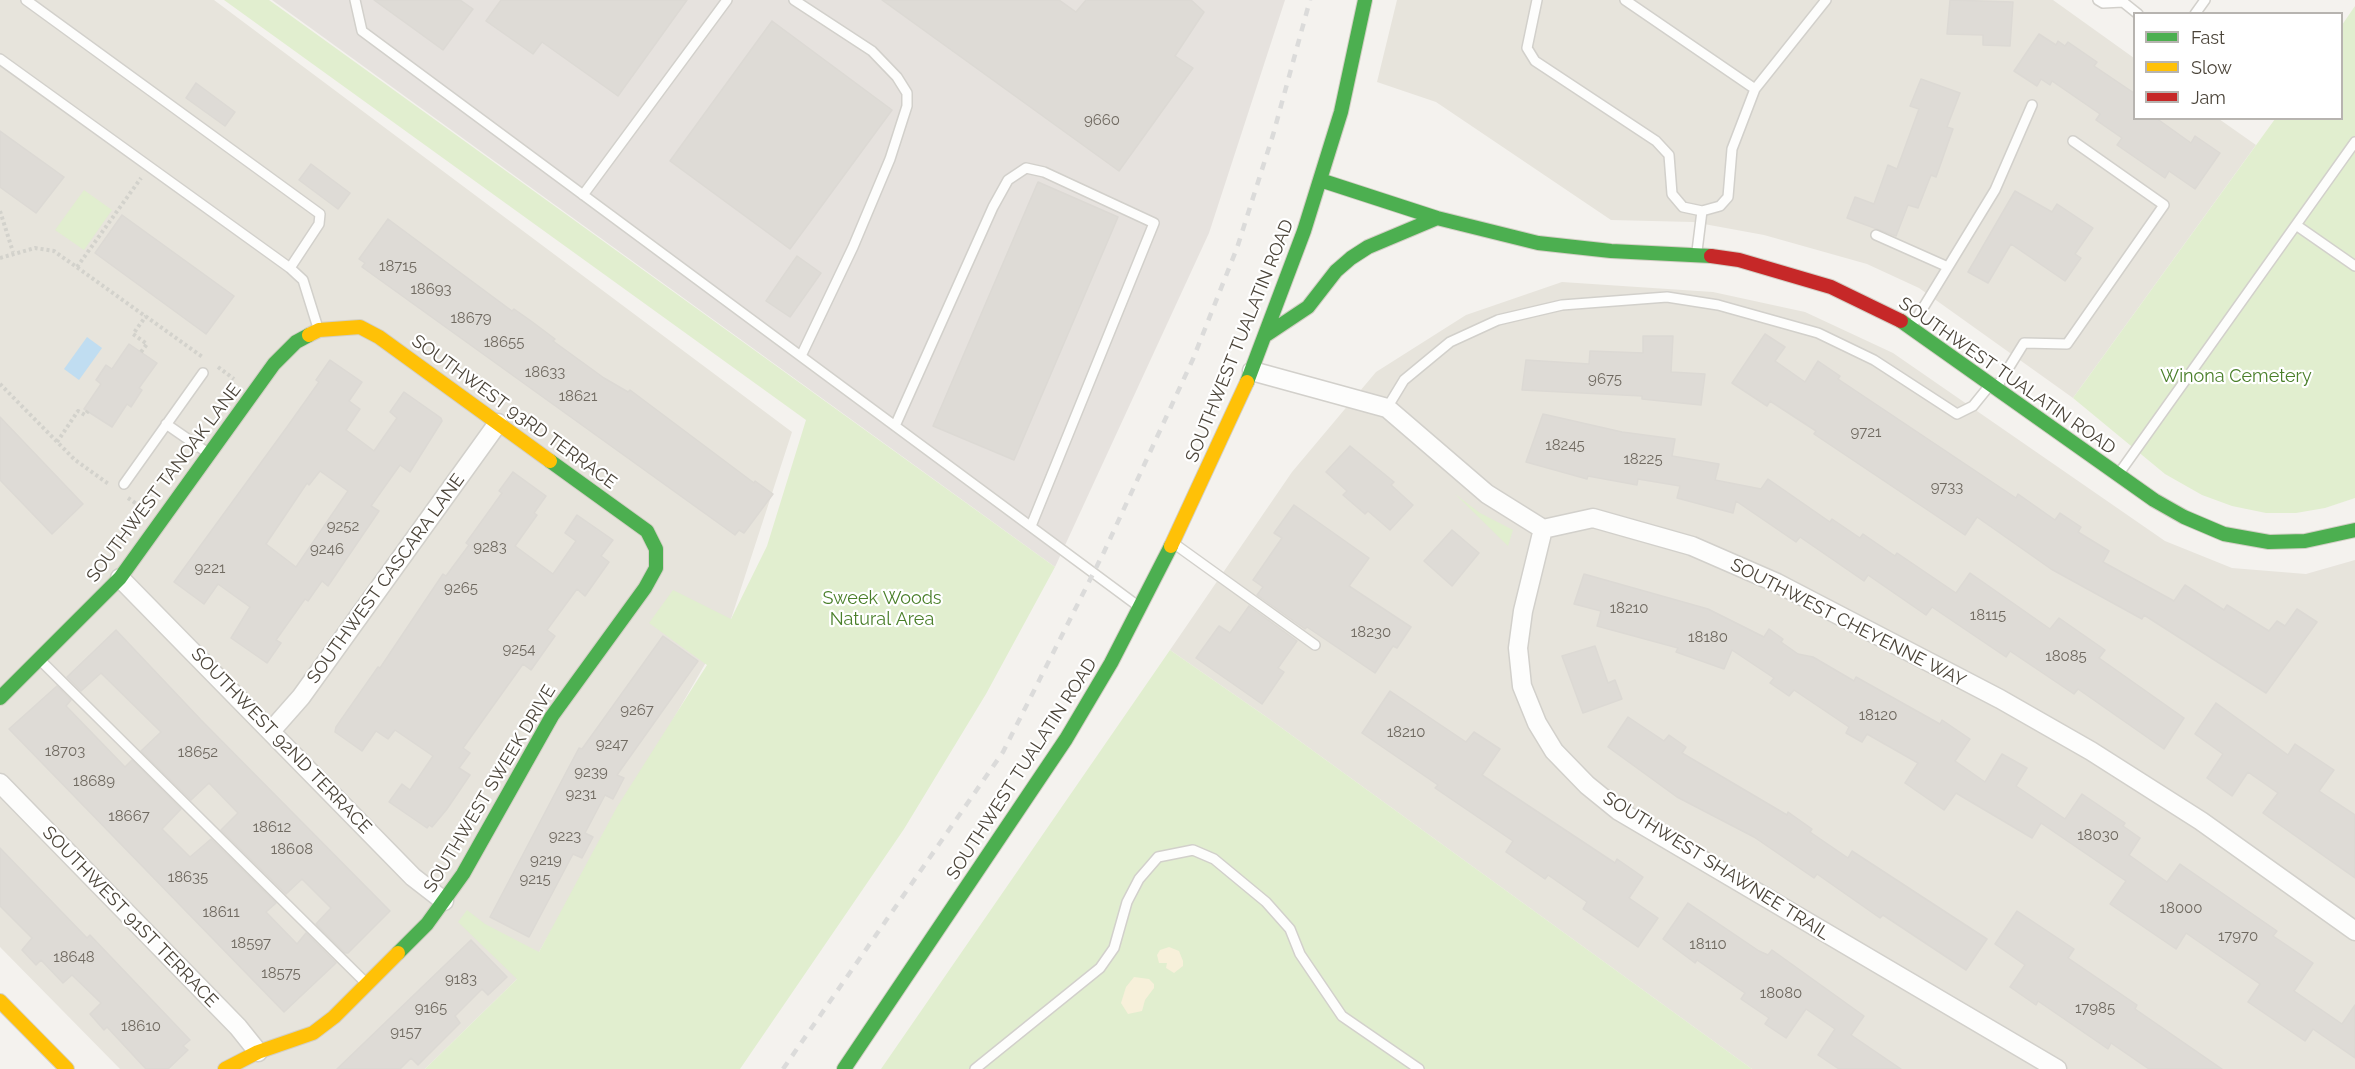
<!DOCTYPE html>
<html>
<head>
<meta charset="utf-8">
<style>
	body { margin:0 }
	#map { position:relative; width:2355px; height:1069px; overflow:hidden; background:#f4f2ee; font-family:Raleway,sans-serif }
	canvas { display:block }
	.legend { position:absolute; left:2133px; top:12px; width:210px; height:108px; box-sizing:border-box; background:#fff; border:2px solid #b7b4b0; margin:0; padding:8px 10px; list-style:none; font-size:18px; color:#4b4439 }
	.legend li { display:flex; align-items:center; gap:12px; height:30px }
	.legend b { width:30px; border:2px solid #b7b4b0 }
</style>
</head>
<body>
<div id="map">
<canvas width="2355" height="1069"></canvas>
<ul class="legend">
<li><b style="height:8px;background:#4caf50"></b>Fast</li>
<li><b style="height:8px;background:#ffc107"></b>Slow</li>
<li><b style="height:8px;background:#c62828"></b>Jam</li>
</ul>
</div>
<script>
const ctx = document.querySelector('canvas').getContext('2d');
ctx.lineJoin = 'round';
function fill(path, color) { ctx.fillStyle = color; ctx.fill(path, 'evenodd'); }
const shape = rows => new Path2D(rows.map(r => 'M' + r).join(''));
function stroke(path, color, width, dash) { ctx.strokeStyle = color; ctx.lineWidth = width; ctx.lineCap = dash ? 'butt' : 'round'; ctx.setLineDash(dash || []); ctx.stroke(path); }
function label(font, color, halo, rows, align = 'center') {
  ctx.font = font + ' Raleway,sans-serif'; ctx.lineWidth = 4.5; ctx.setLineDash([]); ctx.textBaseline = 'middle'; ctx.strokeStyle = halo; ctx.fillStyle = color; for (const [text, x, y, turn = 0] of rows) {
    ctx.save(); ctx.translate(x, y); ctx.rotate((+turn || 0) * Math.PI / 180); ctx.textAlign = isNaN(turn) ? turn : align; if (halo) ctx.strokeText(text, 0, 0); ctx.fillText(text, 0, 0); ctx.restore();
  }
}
fill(shape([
	[0,0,214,0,792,432,731,619,539,952,517,979,425,1069,120,1069,0,947],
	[1397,0,2053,0,2134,58,2134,118,2219,119,2256,145,2073,398,1919,288,1867,264,1764,235,1693,222,1611,220,1436,102,1377,82],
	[1562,282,1713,292,1805,312,1893,353,2165,541,2232,568,2306,574,2355,560,2355,1069,1752,1069,1268,718,1170,650,1292,472,1376,372,1466,315]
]), '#e7e4dc');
fill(shape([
	[272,0,1285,0,1209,233,1055,567]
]), '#e6e2de');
fill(shape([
	[224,0,269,0,1055,567,986,694,904,829,740,1069,425,1069,517,979,458,922,467,910,485,924,539,952,617,807,707,665,649,623,673,590,731,619,767,546,806,420],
	[2355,6,2355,498,2325,508,2296,513,2266,513,2232,506,2202,495,2165,474,2073,398,2275,119,2342,118,2342,25],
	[84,190,112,210,84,250,55,230],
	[1455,494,1480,513,1513,530,1508,546],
	[1170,650,1268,718,1752,1069,881,1069]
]), '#e1eecf');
fill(shape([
	[1169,947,1179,951,1183,961,1183,966,1174,973,1166,968,1167,963,1159,963,1157,955,1160,950],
	[1134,977,1149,979,1154,984,1154,988,1145,1000,1142,1011,1128,1014,1121,1003,1126,987]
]), '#f7f0da');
fill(shape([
	[87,337,102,348,79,380,64,369]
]), '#c0ddf1');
const building = shape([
	[374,0,460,0,473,9,443,50,374,0],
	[501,0,687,0,618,96,542,42,533,54,486,21,501,0],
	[882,0,1059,0,1076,12,1086,0,1191,0,1204,12,1175,56,1193,68,1119,171,882,0],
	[1950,0,2013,2,2010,46,1983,45,1983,35,1947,34,1950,0],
	[772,21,892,110,790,249,670,161,772,21],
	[2039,34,2056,45,2058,41,2065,46,2068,42,2097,62,2094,66,2134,93,2134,118,2156,118,2191,143,2195,136,2220,153,2195,189,2169,171,2165,178,2117,145,2122,138,2096,120,2100,114,2052,81,2050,85,2041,79,2037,86,2014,71,2039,34],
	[1921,79,1960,93,1947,127,1953,129,1936,177,1931,175,1918,208,1908,205,1896,236,1847,218,1855,197,1874,204,1888,165,1897,169,1919,109,1910,106,1921,79],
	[196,83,235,112,225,126,186,98,196,83],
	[0,131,64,177,36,213,0,187,0,131],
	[311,164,350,193,338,209,299,180,311,164],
	[1038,182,1118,217,1014,460,933,426,1038,182],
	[2015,191,2052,212,2057,204,2093,228,2075,254,2081,258,2065,281,2011,244,1988,283,1968,272,2015,191],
	[122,215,234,296,206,334,95,253,122,215],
	[388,219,512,311,514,309,531,321,555,339,553,341,604,378,628,392,630,390,754,483,755,481,773,494,744,533,739,530,735,535,362,267,365,263,359,259,388,219],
	[797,256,821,273,790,317,766,301,797,256],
	[1765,334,1785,347,1775,361,1805,382,1818,361,1840,376,1838,379,2016,498,2018,494,2055,520,2060,513,2081,527,2078,532,2109,551,2103,562,2174,601,2185,585,2224,610,2227,605,2269,631,2277,621,2285,626,2297,609,2317,622,2266,693,2144,615,2142,619,2051,569,1977,517,1965,535,1814,434,1816,431,1770,401,1767,406,1732,383,1765,334],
	[1643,336,1673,336,1671,372,1705,374,1701,405,1642,399,1642,396,1522,390,1526,360,1589,364,1590,351,1643,353,1643,336],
	[129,344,157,363,139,388,142,390,131,407,127,404,112,427,84,409,101,384,96,380,106,365,112,369,129,344],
	[330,360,362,382,349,401,360,409,346,430,374,451,397,418,390,412,404,392,441,418,442,421,410,472,400,465,371,506,379,511,328,586,322,581,308,601,305,599,276,640,281,643,267,663,231,638,250,607,218,584,204,604,174,582,287,427,319,382,316,380,330,360],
	[320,471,348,491,296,567,266,544,307,483,309,485,320,471],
	[1543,414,1622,432,1675,439,1672,456,1719,464,1715,480,1761,489,1768,479,1830,522,1832,519,1860,538,1863,534,1895,556,1897,553,1956,593,1970,573,2050,629,2059,618,2105,650,2099,658,2184,718,2164,749,2078,689,2074,694,2010,651,2006,657,1932,607,1926,615,1868,575,1864,581,1800,537,1796,542,1736,501,1733,513,1677,498,1680,486,1638,479,1637,485,1588,476,1587,479,1526,462,1543,414],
	[0,417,83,504,52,534,0,480,0,417],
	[1350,446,1394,482,1391,485,1413,505,1390,530,1368,511,1365,514,1343,495,1347,491,1326,472,1350,446],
	[513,472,546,496,534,513,537,515,515,546,553,574,576,541,565,533,577,515,613,540,601,556,609,562,585,596,577,589,547,630,555,636,531,670,523,664,463,748,470,753,459,768,470,775,447,809,432,827,429,825,427,828,389,802,402,784,410,790,433,756,395,730,388,739,376,731,362,751,335,732,336,727,378,667,380,668,443,574,446,576,469,545,466,543,502,493,499,491,513,472],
	[1294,505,1369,558,1349,586,1411,627,1397,648,1393,646,1375,673,1307,627,1305,629,1257,595,1263,587,1253,580,1282,538,1274,533,1294,505],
	[1452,530,1479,553,1452,586,1424,561,1452,530],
	[1584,574,1708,609,1764,637,1769,629,1783,639,1781,642,1798,654,1813,657,1854,681,1856,677,1940,724,1942,720,1970,739,1955,761,1985,782,2002,754,2027,768,2016,786,2065,819,2082,794,2125,823,2123,826,2140,838,2129,855,2167,882,2180,864,2277,931,2273,936,2313,963,2294,991,2342,1024,2355,1005,2355,1058,2313,1029,2305,1041,2248,1002,2260,984,2186,933,2176,949,2110,904,2126,881,2041,823,2032,838,1956,793,1944,810,1905,783,1918,763,1867,734,1862,742,1846,733,1849,727,1794,690,1789,696,1770,683,1774,678,1732,650,1724,669,1676,652,1678,648,1597,626,1601,611,1574,604,1584,574],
	[1249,606,1297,641,1278,668,1284,672,1262,704,1196,658,1219,626,1230,633,1249,606],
	[116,630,201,720,390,911,348,953,345,953,316,924,331,908,302,879,286,894,221,830,238,813,209,783,191,800,141,751,161,732,101,673,81,691,67,677,116,630],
	[663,636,698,661,617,775,624,778,613,799,605,795,585,833,593,837,582,858,573,854,529,937,490,917,579,748,582,749,663,636],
	[1595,646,1608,683,1615,680,1622,699,1583,713,1562,656,1595,646],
	[57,686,71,700,66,706,125,767,132,760,181,809,162,829,190,857,211,839,276,903,266,912,297,944,306,933,336,963,284,1012,9,729,57,686],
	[1390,691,1466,742,1474,732,1500,749,1482,775,1615,863,1617,859,1643,877,1629,898,1658,918,1638,947,1583,909,1587,902,1548,875,1545,879,1506,852,1513,841,1435,788,1438,785,1362,733,1390,691],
	[2216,703,2288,755,2295,744,2334,770,2319,791,2355,815,2355,878,2263,813,2278,793,2248,772,2232,796,2207,778,2223,754,2195,734,2216,703],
	[1628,717,1664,741,1669,735,1686,747,1682,753,1787,815,1788,812,1812,829,1810,832,1848,858,1852,851,1987,939,1966,970,1883,915,1880,918,1817,874,1814,878,1754,837,1677,797,1608,747,1628,717],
	[0,848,87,938,90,935,190,1040,183,1046,188,1050,168,1069,146,1069,107,1027,104,1030,90,1014,101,1003,72,975,63,983,41,960,36,965,22,950,32,938,0,906,0,848],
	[1688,903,1759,951,1768,955,1772,950,1864,1016,1851,1035,1901,1069,1839,1069,1818,1055,1835,1029,1806,1009,1786,1038,1765,1024,1769,1018,1741,999,1745,993,1697,960,1695,963,1663,939,1688,903],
	[2017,911,2074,949,2068,958,2137,1005,2135,1009,2222,1069,2149,1069,2111,1043,2108,1049,2038,1001,2036,1005,2010,987,2025,965,1995,944,2017,911],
	[471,940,507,977,488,995,482,989,455,1016,460,1023,418,1065,411,1058,400,1069,337,1069,471,940]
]);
fill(building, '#dedbd6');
stroke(building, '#dcd9d4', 1.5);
const lane = shape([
	[26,0,320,214,319,224,290,268,303,280,318,328],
	[355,0,362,31,1138,606],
	[794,0,872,51,897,77,907,93,907,106,890,159,853,247,801,356],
	[1537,0,1527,48,1535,61,1656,141,1669,155,1672,194,1683,207,1702,211],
	[1625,0,1755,89],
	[2098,0,2103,3,2123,2,2138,14],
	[2195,14,2205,0],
	[0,59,290,268],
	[583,195,727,0],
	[2296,225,2355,266],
	[1876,235,1948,267],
	[1697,251,1702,211,1720,206,1728,197,1732,149,1755,89,1826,0],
	[1912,326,1995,190,2032,105],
	[1998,385,2024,343,2067,344,2164,205,2073,141],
	[1387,408,1404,380,1450,342,1498,320,1562,305,1667,297,1718,305,1818,333,1874,360,1957,414,1973,406,1990,385],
	[166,424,208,453],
	[895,426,993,207,1008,180,1026,168,1044,172,1154,223,1031,526],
	[2120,472,2355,142],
	[124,484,203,373],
	[1176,545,1315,645],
	[40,660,365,982],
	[975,1069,1100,968,1114,948,1127,902,1139,879,1158,857,1193,850,1214,859,1266,902,1290,929,1300,954,1342,1016,1419,1069]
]);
const street = shape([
	[1252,371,1387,408,1487,494,1543,529,1593,518,1692,546,1777,583,2000,699,2091,751,2201,821,2355,931],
	[1543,529,1523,611,1518,648,1522,686,1537,723,1554,751,1587,785,1619,811,2057,1069],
	[120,578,413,877,444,901],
	[271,731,301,697,498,423],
	[0,783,238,1027,258,1052]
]);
const fast = shape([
	[1320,180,1437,218,1538,243,1611,251,1711,256],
	[1901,321,2154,500,2184,517,2224,534,2269,542,2305,541,2355,530],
	[1266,335,1308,307,1336,271,1351,258,1368,247,1437,218],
	[1247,382,1304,231,1341,112,1365,0],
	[0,698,120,578,274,364,296,342,309,335],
	[398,953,427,924,463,874,552,716,645,588,656,568,656,549,647,531,550,461],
	[844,1069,1066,739,1111,663,1171,546]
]);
const slow = shape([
	[309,335,319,330,360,327,379,337,550,461],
	[1171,546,1247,382],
	[0,1001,67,1069],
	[225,1069,258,1052,313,1033,334,1017,398,953]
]);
const jam = shape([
	[1711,256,1739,260,1831,287,1901,321]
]);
stroke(lane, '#d2d0cb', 12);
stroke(street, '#d2d0cb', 21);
stroke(fast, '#d3cfc5', 16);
stroke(slow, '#d3cfc5', 16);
stroke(jam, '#d3cfc5', 16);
stroke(shape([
	[0,211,13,252],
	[0,258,35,248,54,251,204,358],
	[77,267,141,178],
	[141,352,147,344,133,334,146,316],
	[218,367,234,379],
	[0,384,75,460,110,485],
	[57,442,78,411,85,415,88,411],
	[128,498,141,507]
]), '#d3d2cc', 4, [3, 3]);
stroke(lane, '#fdfdfc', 9);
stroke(street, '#fdfdfc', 18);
stroke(fast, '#4caf50', 14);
stroke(slow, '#ffc107', 14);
stroke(jam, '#c62828', 14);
stroke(shape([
	[783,1069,1003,752,1104,552,1193,359,1237,248,1273,135,1310,0]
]), '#dbdbda', 4.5, [8, 8]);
label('15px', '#706a61', null, [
	["9660",1102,120],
	["18715",398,266],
	["18693",431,289],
	["18679",471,318],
	["18655",504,342],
	["18633",545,372],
	["9675",1605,379],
	["18621",578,396],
	["9721",1866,432],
	["18245",1565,445],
	["18225",1643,459],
	["9733",1947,487],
	["9252",343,526],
	["9283",490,547],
	["9246",327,549],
	["9221",210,568],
	["9265",461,588],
	["18210",1629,608],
	["18115",1988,615],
	["18230",1371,632],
	["18180",1708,637],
	["9254",519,649],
	["18085",2066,656],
	["9267",637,710],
	["18120",1878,715],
	["18210",1406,732],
	["9247",612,744],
	["18703",65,751],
	["18652",198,752],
	["9239",591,772],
	["18689",94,781],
	["9231",581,794],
	["18667",129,816],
	["18612",272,827],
	["18030",2098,835],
	["9223",565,836],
	["18608",292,849],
	["9219",546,860],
	["18635",188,877],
	["9215",535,879],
	["18000",2181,908],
	["18611",221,912],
	["17970",2238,936],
	["18597",251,943],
	["18110",1708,944],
	["18648",74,957],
	["18575",281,973],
	["9183",461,979],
	["18080",1781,993],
	["9165",431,1008],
	["17985",2095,1008],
	["18610",141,1026],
	["9157",406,1032]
]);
label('18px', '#4b4439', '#fff', [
	["SOUTHWEST TUALATIN ROAD",1240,341,-68],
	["SOUTHWEST TUALATIN ROAD",2007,376,35],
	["SOUTHWEST 93RD TERRACE",514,412,36],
	["SOUTHWEST TANOAK LANE",164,483,-53],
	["SOUTHWEST CASCARA LANE",386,579,-54],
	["SOUTHWEST CHEYENNE WAY",1848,623,27],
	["SOUTHWEST 92ND TERRACE",281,741,46],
	["SOUTHWEST TUALATIN ROAD",1022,769,-57],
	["SOUTHWEST SWEEK DRIVE",490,789,-59],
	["SOUTHWEST SHAWNEE TRAIL",1716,866,32],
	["SOUTHWEST 91ST TERRACE",130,917,46]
]);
label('18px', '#4a7f2a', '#fff', [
	["Winona Cemetery",2236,377],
	["Sweek Woods",882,599],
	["Natural Area",882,620]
]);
</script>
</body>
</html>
